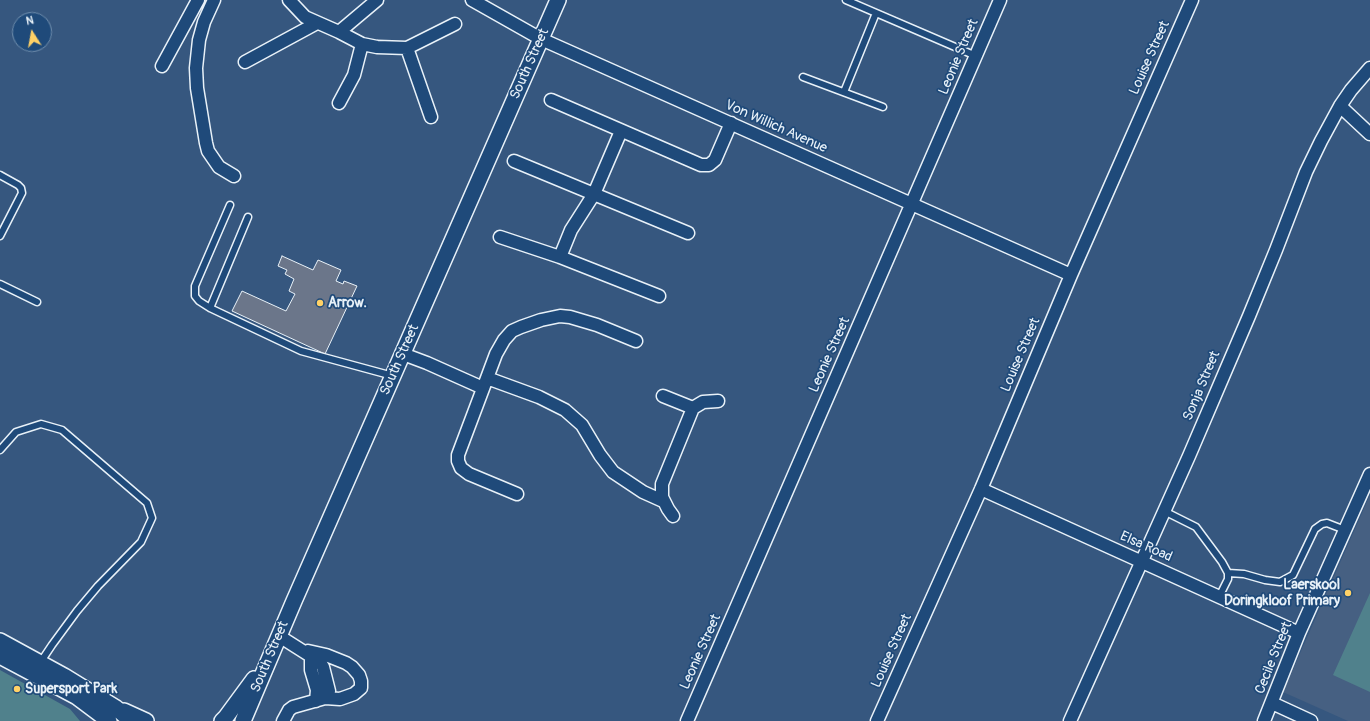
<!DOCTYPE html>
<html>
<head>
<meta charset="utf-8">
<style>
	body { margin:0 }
	#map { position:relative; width:1370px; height:721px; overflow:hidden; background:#36577f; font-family:Pangolin,sans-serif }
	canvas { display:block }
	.north { position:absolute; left:12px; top:12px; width:40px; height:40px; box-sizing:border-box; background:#1f4a7a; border:1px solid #6f8dac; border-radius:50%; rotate:349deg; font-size:11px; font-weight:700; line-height:16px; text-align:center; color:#e8f1f8 }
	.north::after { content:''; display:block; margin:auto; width:14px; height:18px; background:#ffd166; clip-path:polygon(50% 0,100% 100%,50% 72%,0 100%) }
</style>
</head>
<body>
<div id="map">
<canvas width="1370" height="721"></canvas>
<div class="north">N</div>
</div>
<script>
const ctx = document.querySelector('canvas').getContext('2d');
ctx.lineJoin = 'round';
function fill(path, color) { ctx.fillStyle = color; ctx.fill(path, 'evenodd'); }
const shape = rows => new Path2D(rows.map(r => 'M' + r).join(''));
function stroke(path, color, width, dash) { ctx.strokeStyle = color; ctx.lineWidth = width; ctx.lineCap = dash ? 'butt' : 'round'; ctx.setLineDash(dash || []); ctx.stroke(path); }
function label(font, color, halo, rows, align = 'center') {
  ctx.font = font + ' Pangolin,sans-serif'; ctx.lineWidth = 3.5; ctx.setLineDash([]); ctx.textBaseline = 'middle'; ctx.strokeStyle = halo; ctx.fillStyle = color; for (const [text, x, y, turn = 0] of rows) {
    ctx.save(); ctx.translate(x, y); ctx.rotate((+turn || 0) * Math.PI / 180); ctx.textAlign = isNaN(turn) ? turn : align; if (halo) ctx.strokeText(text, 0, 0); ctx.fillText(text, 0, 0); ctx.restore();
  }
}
fill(shape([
	[1370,495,1370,721,1348,721,1283,692]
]), '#466082');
fill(shape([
	[1370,593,1370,692,1333,675],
	[0,670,70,709,80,721,0,721]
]), '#50818c');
const building = shape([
	[282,256,313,270,318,260,341,270,336,281,343,284,344,281,357,286,325,354,232,311,242,291,286,311,295,294,289,291,294,279,285,274,287,270,278,266,282,256]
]);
fill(building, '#6b768a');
stroke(building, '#e8f1f8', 1);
const service = shape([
	[846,0,976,56],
	[803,77,883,107],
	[844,92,876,13],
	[0,175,18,185,21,188,22,193,0,236],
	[230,205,195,286,195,296,199,301,210,308,301,351,393,376],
	[0,284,37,302],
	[210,308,248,217],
	[0,450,16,432,41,424,62,430,147,503,152,518,141,542,98,586,77,611,52,645,40,663],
	[1164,511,1196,527,1222,562,1228,573,1228,579,1219,597],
	[1228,573,1244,574,1265,580,1280,582,1293,575,1315,529,1322,524,1327,523,1345,530]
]);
const minor = shape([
	[214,0,204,22,199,40,196,68,197,88,206,143,208,151,219,167,234,176],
	[289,0,305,17,339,32,362,44,377,47,407,48,431,117],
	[472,0,541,39,1071,275],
	[339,32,377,0],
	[407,48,455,24],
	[245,62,317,23],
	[162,66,198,0],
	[551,100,701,165,709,165,715,160,731,123],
	[339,103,354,75,362,44],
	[1340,106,1370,134],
	[514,161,688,233],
	[500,237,560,257,659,296],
	[560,257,571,230,594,194,621,131],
	[403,354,427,363,483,388],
	[487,378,539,397,565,410,582,425,600,455,613,472,643,492,663,501],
	[663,396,693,408],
	[981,489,1299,633],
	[517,494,469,474,461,468,458,461,458,455,487,378,496,354,504,340,512,331,521,327,541,320,560,316,570,317,597,325,636,341],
	[673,516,668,509,662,497,662,484,693,408,703,402,718,401],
	[279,636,320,662,323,667,329,691,325,698,293,707,289,710,283,721],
	[308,651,326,655,346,663,352,667,359,675,361,681,361,688,354,694,340,699,325,698],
	[311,656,311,670,317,690,316,701],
	[1272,703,1311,721],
	[687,721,1000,0],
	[877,721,981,489,1071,275,1192,0],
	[1070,721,1189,456,1249,316,1276,250,1306,172,1321,141,1340,106,1351,90,1370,68],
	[1264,721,1299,633,1370,474]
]);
const tertiary = shape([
	[0,641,64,676,116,708,131,721],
	[0,656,77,697,109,721],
	[124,711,146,721],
	[222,721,226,717,254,679],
	[243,721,294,601,558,0]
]);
stroke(service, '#e8f1f8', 9);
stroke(minor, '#e8f1f8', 15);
stroke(tertiary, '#e8f1f8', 18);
stroke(service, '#1f4a7a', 6);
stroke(minor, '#1f4a7a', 12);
stroke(tertiary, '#1f4a7a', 15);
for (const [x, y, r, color] of [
	[320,303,4,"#ffd166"],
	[1348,593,4,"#ffd166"],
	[17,689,4,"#ffd166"]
]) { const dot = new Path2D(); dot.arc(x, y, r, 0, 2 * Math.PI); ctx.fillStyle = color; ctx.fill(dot); stroke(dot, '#1f4a7a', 1.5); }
label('14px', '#e8f1f8', '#1f4a7a', [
	["Leonie Street",959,57,-67],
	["Louise Street",1150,58,-66],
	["South Street",530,64,-66],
	["Von Willich Avenue",776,127,24],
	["Leonie Street",830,355,-66],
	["Louise Street",1021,355,-67],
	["South Street",400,360,-66],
	["Sonja Street",1202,386,-67],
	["Elsa Road",1146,547,24],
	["Louise Street",892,651,-66],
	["Leonie Street",701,652,-66],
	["South Street",270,657,-67],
	["Cecile Street",1274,658,-68]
]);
label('bold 14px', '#e8f1f8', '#1f4a7a', [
	["Arrow.",328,303],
	["Laerskool",1340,585,"right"],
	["Doringkloof Primary",1340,601,"right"],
	["Supersport Park",25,689]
], 'left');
</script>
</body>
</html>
